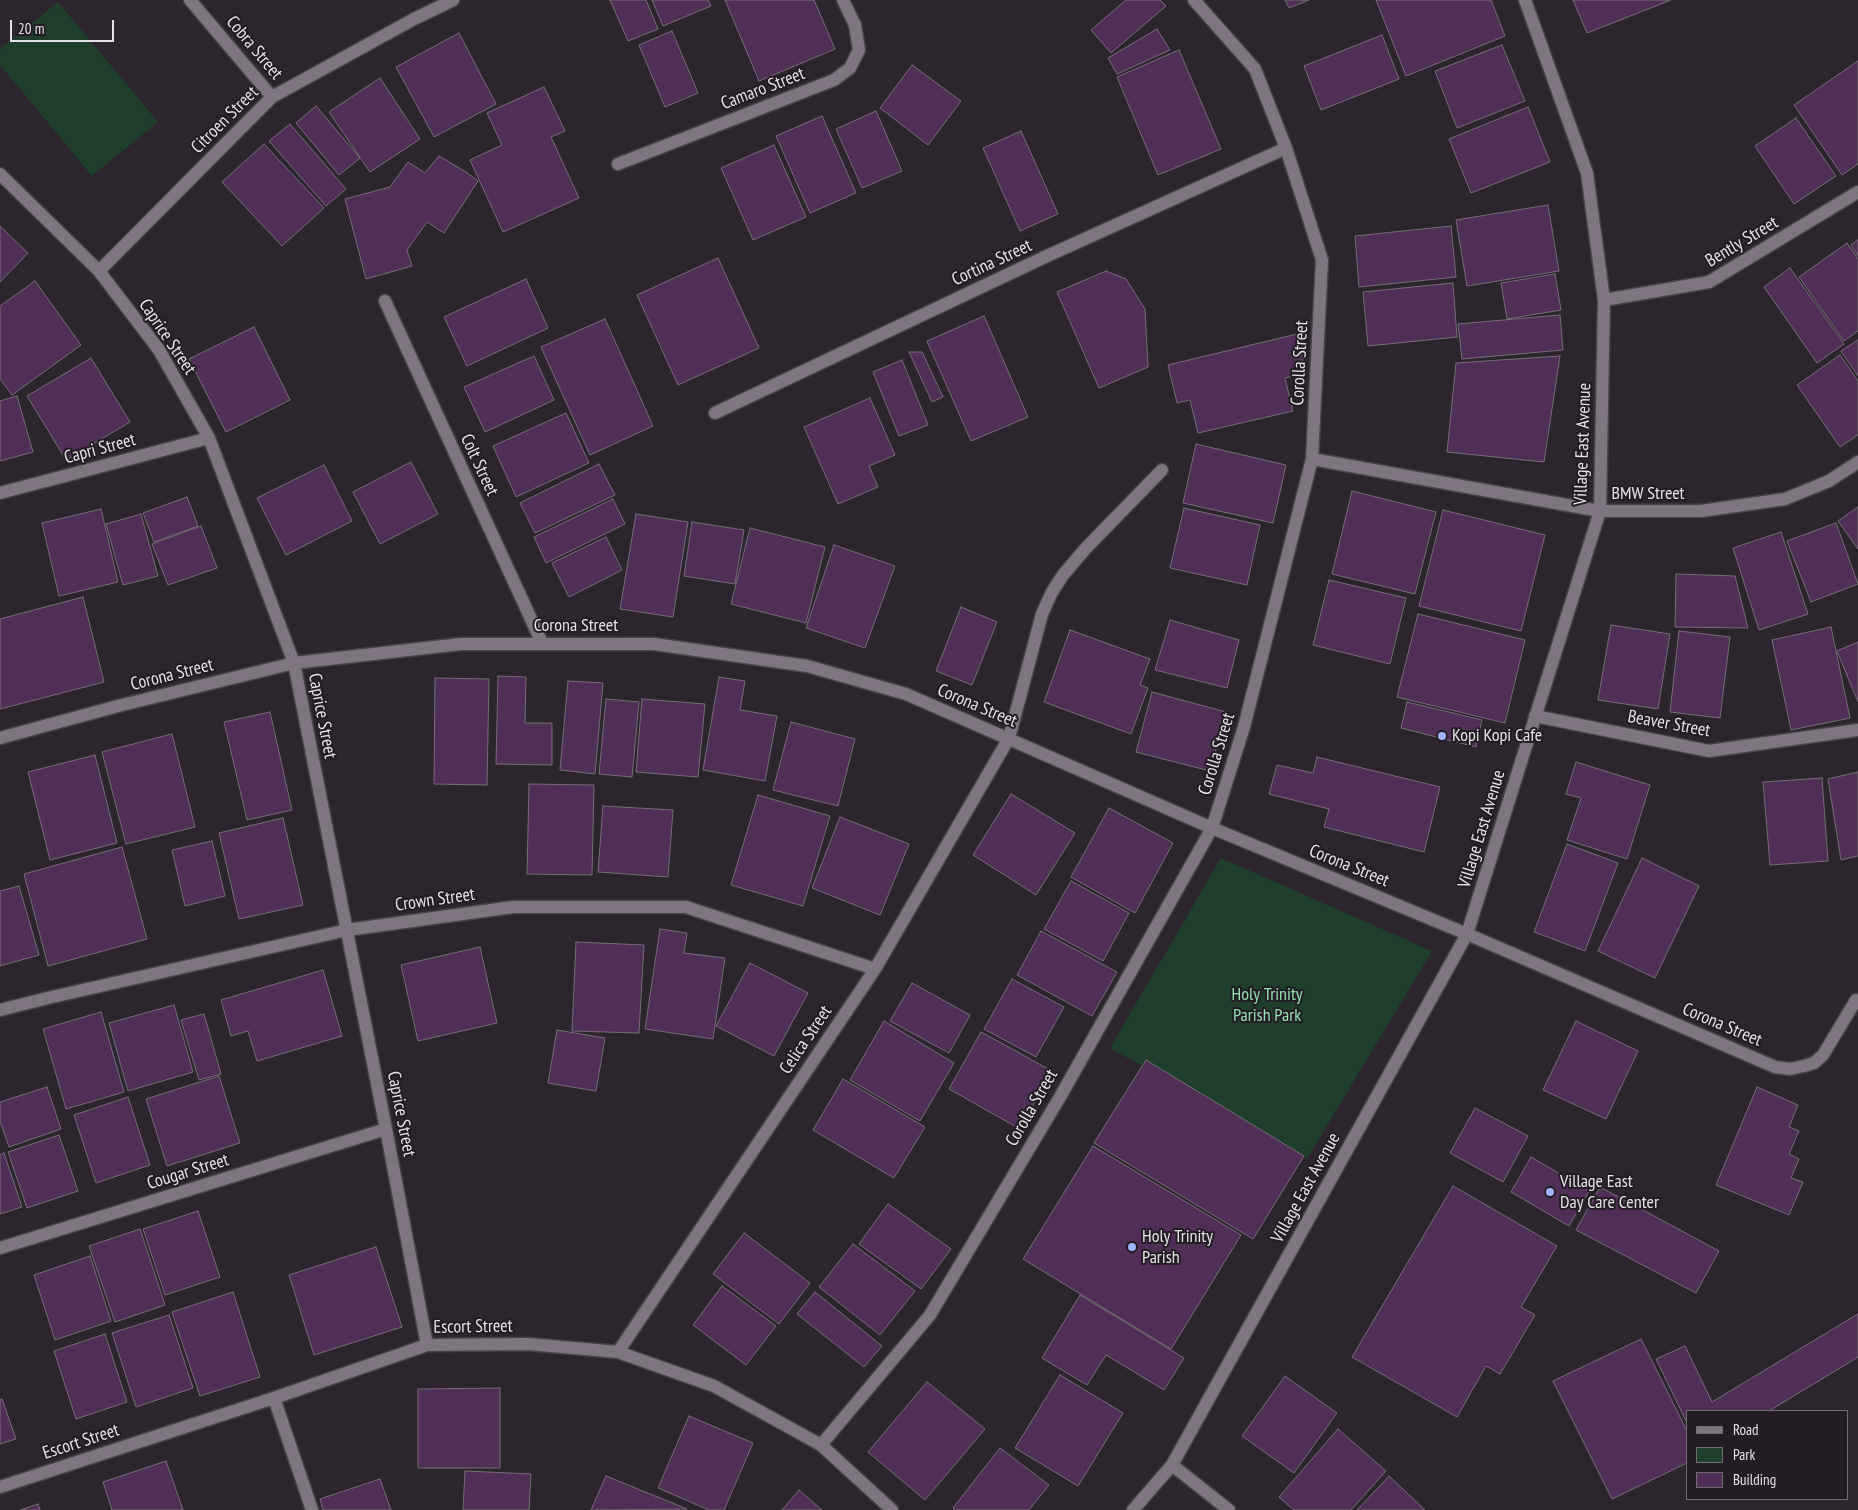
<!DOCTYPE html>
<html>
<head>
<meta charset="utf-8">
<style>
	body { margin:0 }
	#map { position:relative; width:1858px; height:1510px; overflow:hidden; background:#2c252e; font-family:"PT Sans Narrow",sans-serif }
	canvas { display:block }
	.legend { position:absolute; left:1686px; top:1410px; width:162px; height:90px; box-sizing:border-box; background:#231c24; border:1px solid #716b72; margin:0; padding:6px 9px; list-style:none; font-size:15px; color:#e6e1e7 }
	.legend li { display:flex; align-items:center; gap:10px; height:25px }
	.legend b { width:25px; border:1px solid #716b72 }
	.scale { position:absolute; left:10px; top:20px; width:104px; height:22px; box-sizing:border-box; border:2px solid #e6e1e7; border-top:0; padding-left:6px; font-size:15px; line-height:18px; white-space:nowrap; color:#e6e1e7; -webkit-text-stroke:4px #231c24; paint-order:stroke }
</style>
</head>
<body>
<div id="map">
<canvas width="1858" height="1510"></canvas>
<ul class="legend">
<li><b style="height:6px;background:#7e7580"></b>Road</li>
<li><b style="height:14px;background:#1f3e2b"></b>Park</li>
<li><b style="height:14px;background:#4f2f55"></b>Building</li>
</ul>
<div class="scale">20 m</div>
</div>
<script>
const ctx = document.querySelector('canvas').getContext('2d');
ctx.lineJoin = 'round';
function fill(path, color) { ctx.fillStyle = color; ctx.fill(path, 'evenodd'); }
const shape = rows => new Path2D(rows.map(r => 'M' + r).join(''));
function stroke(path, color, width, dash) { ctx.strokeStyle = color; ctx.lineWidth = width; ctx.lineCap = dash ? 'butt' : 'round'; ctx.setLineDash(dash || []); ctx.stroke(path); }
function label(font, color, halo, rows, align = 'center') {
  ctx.font = font + ' "PT Sans Narrow",sans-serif'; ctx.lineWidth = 4; ctx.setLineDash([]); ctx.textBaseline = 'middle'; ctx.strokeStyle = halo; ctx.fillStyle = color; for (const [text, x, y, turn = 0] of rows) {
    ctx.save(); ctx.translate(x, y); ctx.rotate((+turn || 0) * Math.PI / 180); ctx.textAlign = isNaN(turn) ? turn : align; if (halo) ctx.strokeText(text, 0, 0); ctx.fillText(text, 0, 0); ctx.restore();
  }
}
fill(shape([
	[58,2,158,122,92,176,0,65,0,49],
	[1221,858,1432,951,1307,1159,1110,1048]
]), '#1f3e2b');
const building = shape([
	[610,0,646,0,658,29,628,41,610,0],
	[652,0,708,0,711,6,663,26,652,0],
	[725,0,814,0,835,49,759,81,725,0],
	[1126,0,1160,0,1166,6,1111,53,1091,30,1126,0],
	[1285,0,1309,0,1289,8,1285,0],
	[1376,0,1491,0,1505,36,1406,76,1376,0],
	[1573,0,1671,0,1587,33,1573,0],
	[1157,29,1170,50,1117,74,1108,58,1157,29],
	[672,31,698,93,665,107,639,45,672,31],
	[459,33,496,104,434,137,396,67,459,33],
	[1382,35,1399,79,1321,110,1304,66,1382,35],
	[1502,45,1525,101,1457,128,1435,71,1502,45],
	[1179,50,1221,149,1158,175,1117,77,1179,50],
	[1858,61,1858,164,1842,175,1794,105,1858,61],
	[912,65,961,101,928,145,880,108,912,65],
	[380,78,420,139,370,172,329,112,380,78],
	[544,87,565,131,551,137,579,198,503,232,470,160,502,145,487,113,544,87],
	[316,106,360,158,339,175,296,123,316,106],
	[1528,107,1550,162,1471,193,1449,139,1528,107],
	[876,111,902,171,862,188,836,129,876,111],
	[822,116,856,193,810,213,776,136,822,116],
	[1796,118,1836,176,1794,204,1755,146,1796,118],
	[290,124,346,189,326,206,269,141,290,124],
	[1021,131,1058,214,1020,231,983,148,1021,131],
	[264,144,324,208,282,246,222,182,264,144],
	[774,145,806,217,753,240,721,168,774,145],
	[439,156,466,172,478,181,444,233,427,222,407,250,412,266,366,279,345,199,390,187,408,162,425,173,439,156],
	[1548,205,1559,271,1467,286,1456,220,1548,205],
	[0,226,28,253,0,282,0,226],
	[1451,226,1456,277,1359,287,1355,236,1451,226],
	[1858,240,1858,256,1851,245,1858,240],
	[1847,243,1858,259,1858,331,1844,341,1799,277,1847,243],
	[718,258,759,348,678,385,637,295,718,258],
	[1790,268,1844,344,1817,363,1764,287,1790,268],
	[1106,271,1126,279,1145,309,1148,367,1099,388,1057,292,1106,271],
	[1555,274,1561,310,1507,319,1501,283,1555,274],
	[526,279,548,328,467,366,444,317,526,279],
	[35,281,81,345,12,395,0,379,0,306,35,281],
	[1453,283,1457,337,1368,346,1363,292,1453,283],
	[1560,315,1563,350,1462,359,1458,324,1560,315],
	[984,316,1028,417,971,441,927,341,984,316],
	[605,319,653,426,590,455,541,347,605,319],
	[254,327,290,400,226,432,189,359,254,327],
	[1297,334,1306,373,1285,378,1293,411,1198,433,1190,400,1177,403,1168,365,1297,334],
	[1858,340,1858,376,1841,351,1858,340],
	[909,352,922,352,943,397,932,402,909,352],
	[1840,355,1858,381,1858,435,1840,447,1797,385,1840,355],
	[534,356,554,400,485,432,464,387,534,356],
	[1560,356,1544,462,1447,452,1456,363,1560,356],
	[91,358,130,422,66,460,27,396,91,358],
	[902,360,928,425,899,436,873,372,902,360],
	[17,396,33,452,0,461,0,401,17,396],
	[870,398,895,455,869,466,878,487,838,504,804,427,870,398],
	[566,413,589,463,516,497,493,446,566,413],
	[1196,444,1286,465,1273,523,1183,503,1196,444],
	[411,462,438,514,380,544,353,492,411,462],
	[599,464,615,495,535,533,520,503,599,464],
	[324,465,352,521,286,555,257,498,324,465],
	[1352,491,1436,512,1415,594,1332,574,1352,491],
	[187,497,198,526,154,542,143,513,187,497],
	[613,499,625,524,546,563,534,537,613,499],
	[1858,507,1858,549,1838,521,1858,507],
	[1184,508,1260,525,1247,585,1170,568,1184,508],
	[101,509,118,582,59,596,42,523,101,509],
	[1443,510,1545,535,1521,631,1419,606,1443,510],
	[141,514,158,576,123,585,106,524,141,514],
	[636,514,688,522,673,617,620,609,636,514],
	[692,522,744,530,735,584,684,576,692,522],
	[1836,523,1858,584,1811,602,1787,541,1836,523],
	[201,526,217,568,168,585,152,544,201,526],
	[750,528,825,547,806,623,731,604,750,528],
	[1781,532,1808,614,1759,630,1733,548,1781,532],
	[606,537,622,570,569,597,552,563,606,537],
	[834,545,895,566,865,648,806,628,834,545],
	[1676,574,1735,576,1748,628,1675,627,1676,574],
	[1329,580,1406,598,1390,664,1313,645,1329,580],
	[83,597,104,682,0,709,0,619,83,597],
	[961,607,997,622,972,685,936,671,961,607],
	[1418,614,1525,640,1505,723,1397,697,1418,614],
	[1170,620,1239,640,1227,688,1155,670,1170,620],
	[1611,625,1670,634,1658,709,1598,700,1611,625],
	[1831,627,1850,718,1791,730,1772,640,1831,627],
	[1070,630,1150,659,1140,685,1148,688,1131,734,1044,702,1070,630],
	[1679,631,1730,637,1720,718,1670,712,1679,631],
	[1858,642,1858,702,1837,651,1858,642],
	[498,676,526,677,525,723,552,723,552,765,496,764,498,676],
	[719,677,745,681,740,710,777,716,765,781,703,770,719,677],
	[435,678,489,679,487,785,434,784,435,678],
	[568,681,603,683,595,774,560,770,568,681],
	[1152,692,1226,712,1210,771,1136,752,1152,692],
	[606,699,639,702,632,777,599,774,606,699],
	[642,699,705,704,698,777,636,772,642,699],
	[1407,702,1482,720,1476,747,1401,728,1407,702],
	[270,712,292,810,247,820,224,722,270,712],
	[791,722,855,739,838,806,773,790,791,722],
	[172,734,195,827,126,844,102,752,172,734],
	[95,755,117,843,50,860,28,772,95,755],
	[1317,757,1440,787,1424,852,1324,827,1329,809,1269,794,1277,765,1313,773,1317,757],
	[1576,762,1650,785,1627,859,1567,840,1581,798,1566,794,1576,762],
	[1858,772,1858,856,1841,860,1828,779,1858,772],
	[1822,778,1828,861,1770,865,1763,782,1822,778],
	[529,784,594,785,592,875,527,874,529,784],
	[1011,794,1075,833,1036,895,973,855,1011,794],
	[758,795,830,816,803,906,731,885,758,795],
	[603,806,673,810,668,877,598,872,603,806],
	[1109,808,1173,843,1135,913,1071,877,1109,808],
	[840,817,909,844,880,915,812,888,840,817],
	[283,818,303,905,239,919,219,833,283,818],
	[212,841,225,896,185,906,172,850,212,841],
	[1567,844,1618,863,1585,951,1534,932,1567,844],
	[122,847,147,939,48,966,24,874,122,847],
	[1642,858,1699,886,1655,978,1598,951,1642,858],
	[1071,881,1129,913,1103,961,1044,929,1071,881],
	[19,886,39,955,0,966,0,891,19,886],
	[660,929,687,933,684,953,725,958,713,1039,645,1029,660,929],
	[1041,931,1117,972,1092,1016,1017,975,1041,931],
	[576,942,644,945,639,1033,572,1031,576,942],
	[480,947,497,1023,418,1041,401,965,480,947],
	[750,963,808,993,774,1056,716,1026,750,963],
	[323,970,342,1036,257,1061,248,1031,231,1036,221,1000,323,970],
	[1012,979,1064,1007,1036,1057,984,1029,1012,979],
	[912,983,970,1015,949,1053,890,1021,912,983],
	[174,1005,193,1072,128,1091,109,1023,174,1005],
	[101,1012,124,1092,66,1109,43,1029,101,1012],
	[204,1014,221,1074,199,1080,181,1020,204,1014],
	[884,1021,954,1063,920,1121,850,1080,884,1021],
	[1576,1021,1638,1051,1606,1119,1543,1090,1576,1021],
	[557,1030,605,1038,596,1091,548,1083,557,1030],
	[981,1032,1052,1071,1020,1129,949,1089,981,1032],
	[1146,1060,1304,1156,1253,1239,1094,1143,1146,1060],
	[219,1076,240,1143,167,1166,146,1099,219,1076],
	[843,1079,925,1127,894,1178,813,1130,843,1079],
	[47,1087,61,1129,9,1147,0,1121,0,1102,47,1087],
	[1757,1087,1798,1105,1789,1127,1799,1131,1789,1154,1799,1159,1791,1178,1803,1182,1789,1215,1716,1185,1757,1087],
	[128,1097,150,1165,96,1183,74,1115,128,1097],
	[1475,1108,1528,1136,1503,1182,1450,1153,1475,1108],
	[59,1135,78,1191,27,1208,8,1152,59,1135],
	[1093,1146,1241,1235,1171,1349,1023,1259,1093,1146],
	[4,1153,22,1207,0,1214,0,1155,4,1153],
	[1531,1157,1589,1191,1569,1226,1511,1192,1531,1157],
	[1453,1186,1557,1246,1521,1307,1535,1315,1500,1374,1486,1366,1457,1417,1352,1357,1453,1186],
	[1600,1187,1719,1251,1696,1293,1576,1230,1600,1187],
	[888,1204,951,1249,921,1289,859,1244,888,1204],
	[198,1211,220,1277,165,1295,143,1229,198,1211],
	[140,1229,165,1305,115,1322,89,1246,140,1229],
	[744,1233,810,1283,779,1324,713,1274,744,1233],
	[853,1244,915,1291,880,1335,819,1287,853,1244],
	[376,1247,402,1327,314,1355,289,1275,376,1247],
	[90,1256,111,1321,55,1340,34,1275,90,1256],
	[722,1286,776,1326,746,1365,693,1325,722,1286],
	[233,1292,260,1377,200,1396,172,1312,233,1292],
	[815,1292,882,1346,864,1367,797,1314,815,1292],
	[1080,1295,1184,1358,1164,1390,1106,1355,1087,1385,1042,1358,1080,1295],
	[1858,1314,1858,1357,1769,1411,1687,1411,1687,1423,1656,1359,1685,1346,1712,1402,1858,1314],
	[169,1315,193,1388,136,1407,112,1333,169,1315],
	[105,1334,127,1402,76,1419,54,1351,105,1334],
	[1641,1339,1687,1431,1687,1463,1612,1499,1553,1381,1641,1339],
	[1060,1375,1123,1413,1078,1486,1015,1448,1060,1375],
	[1285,1376,1337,1413,1294,1473,1242,1436,1285,1376],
	[927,1382,985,1429,925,1500,868,1452,927,1382],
	[500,1388,500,1468,418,1468,418,1389,500,1388],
	[2,1399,16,1439,0,1444,0,1400,2,1399],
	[689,1416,753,1443,724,1510,709,1510,658,1488,689,1416],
	[1338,1429,1386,1471,1351,1510,1294,1510,1279,1497,1338,1429],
	[1000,1448,1049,1485,1029,1510,955,1510,953,1508,1000,1448],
	[166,1461,183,1510,112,1510,103,1482,166,1461],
	[465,1471,531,1474,529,1510,463,1510,465,1471],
	[606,1476,687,1509,591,1510,606,1476],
	[1389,1476,1425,1510,1357,1510,1389,1476],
	[380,1479,391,1510,323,1510,320,1499,380,1479],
	[799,1490,822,1510,782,1510,799,1490],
	[38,1504,40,1510,20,1510,38,1504]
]);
fill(building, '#4f2f55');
stroke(building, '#766d77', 1);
const service = shape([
	[1009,738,1042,614,1052,592,1063,575,1086,548,1162,470]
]);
const minor = shape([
	[190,0,272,97],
	[618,164,834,80,850,68,859,50,855,25,843,0],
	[0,174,99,271,159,350,209,438,294,663,386,1129,427,1345],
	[99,271,272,97,414,19,453,0],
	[1604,300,1709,282,1858,192],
	[385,301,542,643],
	[715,413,1047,256,1286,148],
	[1312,459,1600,511,1701,511,1785,499,1829,481,1858,462],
	[0,493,209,438],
	[1535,716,1709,751,1858,730],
	[0,738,118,706,294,663,461,644,654,644,807,666,906,694,1212,828,1467,934,1775,1067,1790,1069,1804,1066,1814,1063,1823,1055,1856,1000],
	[0,1010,52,997,347,930,513,907,686,907,875,969],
	[0,1248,386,1129],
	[618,1352,875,969,1009,738],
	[274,1398,312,1510],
	[821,1445,930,1315,1060,1097,1212,828,1244,727,1312,459,1322,260,1286,148,1255,69,1194,0],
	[1172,1465,1229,1510],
	[0,1487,274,1398,427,1345,528,1344,618,1352,714,1386,821,1445,892,1510]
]);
const tertiary = shape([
	[1133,1510,1172,1465,1467,934,1600,511,1604,300,1587,173,1525,0]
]);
stroke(service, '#474148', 15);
stroke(minor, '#474148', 15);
stroke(tertiary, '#474148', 15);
stroke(service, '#7e7580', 12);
stroke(minor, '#7e7580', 12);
stroke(tertiary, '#7e7580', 12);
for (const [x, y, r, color] of [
	[1442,736,5,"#a0b3fd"],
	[1550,1192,5,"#a0b3fd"],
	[1132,1247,5,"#a0b3fd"]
]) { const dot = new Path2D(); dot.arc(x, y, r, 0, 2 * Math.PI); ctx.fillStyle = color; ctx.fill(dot); stroke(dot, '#231c24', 2); }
label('18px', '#e6e1e7', '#231c24', [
	["Cobra Street",254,48,50],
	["Camaro Street",763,89,-21],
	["Citroen Street",225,120,-45],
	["Bently Street",1742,242,-31],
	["Cortina Street",992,263,-25],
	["Caprice Street",167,337,56],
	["Corolla Street",1300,363,-87],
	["Village East Avenue",1583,444,-88],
	["Capri Street",100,449,-15],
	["Colt Street",479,465,65],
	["BMW Street",1648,494],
	["Corona Street",576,626],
	["Corona Street",172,675,-14],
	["Corona Street",977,706,23],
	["Caprice Street",322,716,79],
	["Beaver Street",1669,724,10],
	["Corolla Street",1217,754,-73],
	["Village East Avenue",1482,829,-73],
	["Corona Street",1349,866,22],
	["Crown Street",435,900,-8],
	["Corona Street",1722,1025,23],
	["Celica Street",806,1040,-56],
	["Corolla Street",1032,1108,-60],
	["Caprice Street",401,1114,79],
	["Cougar Street",188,1172,-17],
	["Village East Avenue",1306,1188,-61],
	["Escort Street",473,1327,-1],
	["Escort Street",81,1442,-18]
]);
label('18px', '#e6e1e7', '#231c24', [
	["Kopi Kopi Cafe",1452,736],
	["Village East",1560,1182],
	["Day Care Center",1560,1203],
	["Holy Trinity",1142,1237],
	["Parish",1142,1258]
], 'left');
label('18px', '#92e1af', '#231c24', [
	["Holy Trinity",1267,995],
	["Parish Park",1267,1016]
]);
</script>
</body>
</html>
